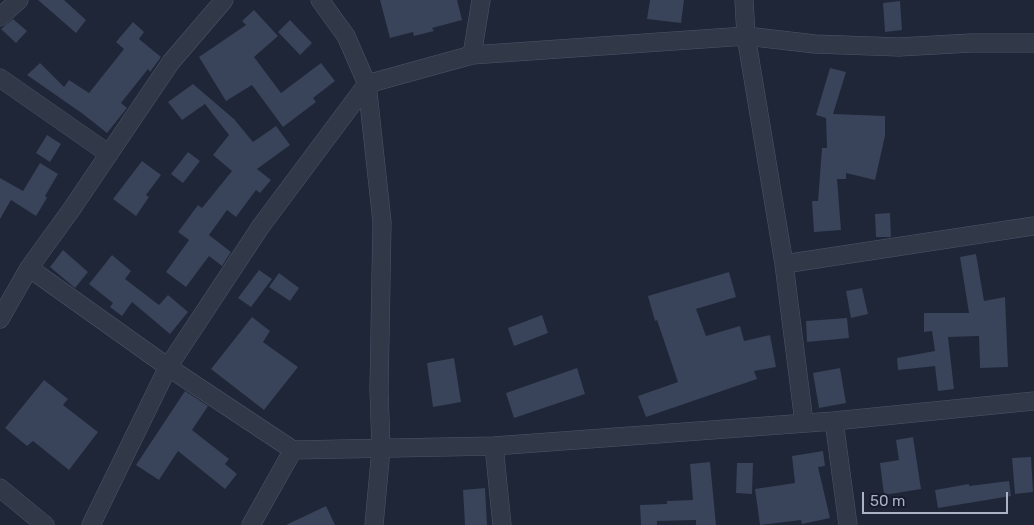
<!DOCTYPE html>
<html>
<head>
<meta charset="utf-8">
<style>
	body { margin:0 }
	#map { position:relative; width:1034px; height:525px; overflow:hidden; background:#1e2638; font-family:Rubik,sans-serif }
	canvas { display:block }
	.scale { position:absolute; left:862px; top:492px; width:146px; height:22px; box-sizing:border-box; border:2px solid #abb2c6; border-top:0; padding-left:6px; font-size:15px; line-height:18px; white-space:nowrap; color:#abb2c6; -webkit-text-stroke:4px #171d2d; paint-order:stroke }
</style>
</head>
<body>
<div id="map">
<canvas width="1034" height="525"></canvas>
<div class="scale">50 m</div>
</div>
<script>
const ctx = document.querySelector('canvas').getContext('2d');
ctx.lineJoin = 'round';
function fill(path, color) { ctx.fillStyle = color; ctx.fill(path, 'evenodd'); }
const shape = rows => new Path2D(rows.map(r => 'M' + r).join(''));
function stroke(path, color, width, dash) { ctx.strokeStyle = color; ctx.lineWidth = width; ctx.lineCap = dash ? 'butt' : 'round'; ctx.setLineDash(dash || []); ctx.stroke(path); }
fill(shape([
	[38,0,64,0,86,20,76,33],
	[380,0,457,0,462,20,432,28,434,31,414,36,413,32,390,38],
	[650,0,684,0,681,23,647,19],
	[900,1,902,30,885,32,883,3],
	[254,10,278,36,254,57,281,93,321,63,335,81,313,98,316,102,283,127,252,85,226,101,199,57,246,25,242,21],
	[13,19,27,31,16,43,1,29],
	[290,20,312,43,300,55,278,32],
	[133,22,144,32,139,39,161,57,150,72,148,69,121,103,127,108,107,133,83,114,27,75,40,63,64,87,69,80,89,93,124,49,116,42],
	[830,68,846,72,833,114,885,116,885,136,875,180,846,173,846,179,837,179,841,230,814,232,812,201,818,201,822,148,827,148,826,118,816,115],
	[193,84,234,119,253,142,276,126,290,145,257,169,271,180,260,193,256,190,236,217,227,210,209,235,231,252,222,266,209,256,186,287,166,272,189,240,178,232,198,205,202,208,232,171,213,155,229,135,205,104,182,120,168,102],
	[47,135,61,144,50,162,36,153],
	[188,152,200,161,183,183,171,174],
	[142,161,161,175,146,195,149,197,136,216,113,199],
	[40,163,58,174,45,196,47,198,36,216,11,200,0,219,0,178,23,191],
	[890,213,891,237,876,237,875,214],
	[63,250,88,272,75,288,50,267],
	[976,254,984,301,1005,297,1008,367,980,368,979,336,948,337,954,389,938,391,935,366,898,370,897,358,935,351,932,331,924,332,924,313,969,313,960,257],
	[112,255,131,271,125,279,159,305,168,295,188,312,170,334,132,302,122,316,110,307,113,303,89,284],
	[259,270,272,279,251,307,238,298],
	[729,272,736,297,696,309,706,336,740,326,744,341,770,335,776,367,754,371,757,379,646,417,638,396,678,382,657,320,655,321,648,296],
	[279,273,299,288,290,301,269,287],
	[862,288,868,314,851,318,846,291],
	[542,315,548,333,514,346,508,328],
	[252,317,270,331,263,342,298,367,264,410,211,369],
	[847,318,849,338,807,342,806,321],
	[454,358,461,402,433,407,427,363],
	[577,368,585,394,514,418,506,393],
	[840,368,846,403,819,408,813,373],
	[44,380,68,399,63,405,98,432,69,470,33,441,27,446,5,428],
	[185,391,208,406,192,430,229,459,225,464,237,474,225,489,178,451,159,480,136,465],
	[913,437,921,489,884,495,880,463,899,460,896,440],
	[823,451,825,466,818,467,830,518,802,524,801,520,760,525,755,489,795,483,792,456],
	[1031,457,1033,492,1015,494,1012,458],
	[710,462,716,525,696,525,696,520,657,521,657,525,641,525,640,505,667,504,667,501,693,500,690,464],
	[737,463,753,463,752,494,736,493],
	[1009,481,1011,496,938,508,935,490,969,484,969,486],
	[485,488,487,525,465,525,463,490],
	[326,506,335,525,286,525]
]), '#394359');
const street = shape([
	[320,0,346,36,367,84,382,222,379,390,381,449,374,525],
	[744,0,746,36,784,264,804,422],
	[0,17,19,0],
	[472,55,481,0],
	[0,78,109,154],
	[784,264,1034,226],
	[29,268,168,367,293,450],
	[0,319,29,268,71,210,171,62,224,0],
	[834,421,848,525],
	[494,446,502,525],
	[0,488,45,525],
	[91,525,168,367,261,226,367,84,472,55,746,36,815,44,899,47,971,43,1034,43],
	[251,525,293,450,494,446,834,421,1034,401]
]);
stroke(street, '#4f5567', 19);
stroke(street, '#313848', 18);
</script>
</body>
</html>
